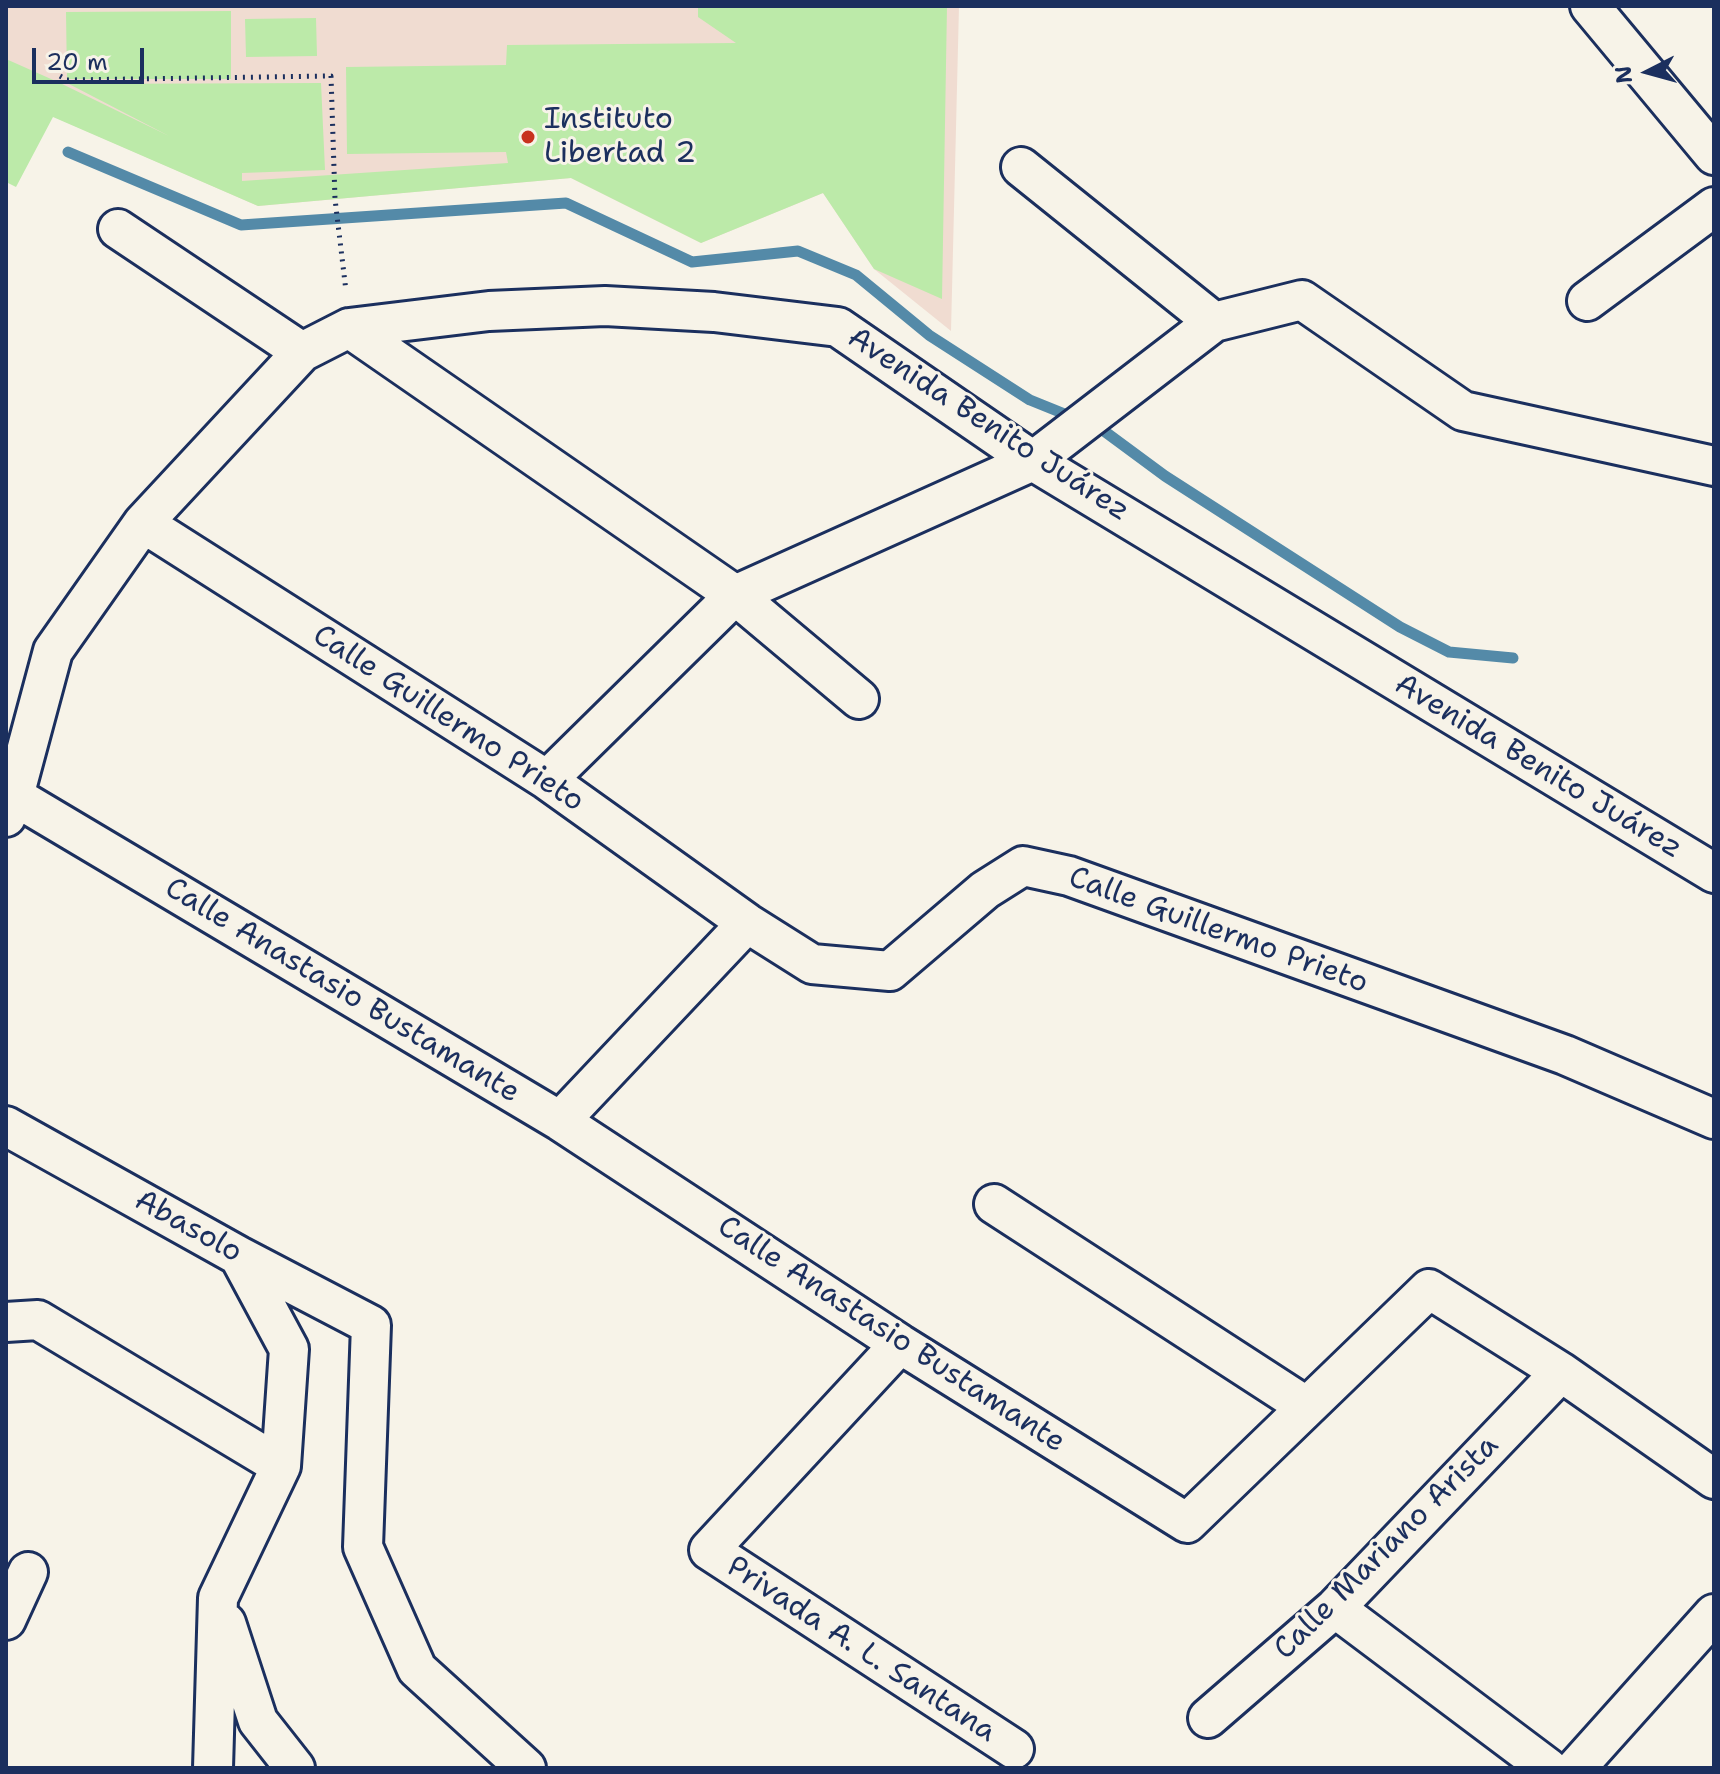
<!DOCTYPE html>
<html>
<head>
<meta charset="utf-8">
<style>
	body { margin:0 }
	#map { position:relative; width:1720px; height:1774px; overflow:hidden; background:#f7f3e8; font-family:"Shantell Sans",sans-serif }
	canvas { display:block }
	.frame { position:absolute; inset:0; border:8px solid #1b2f5e; pointer-events:none }
	.north { position:absolute; left:1608px; top:32px; width:80px; height:80px; -webkit-text-stroke:6px #f7f3e8; paint-order:stroke; rotate:264deg; font-size:22px; font-weight:700; line-height:32px; text-align:center; color:#1b2f5e }
	.north::after { content:''; display:block; margin:auto; width:28px; height:36px; background:#1b2f5e; clip-path:polygon(50% 0,100% 100%,50% 72%,0 100%) }
	.scale { position:absolute; left:32px; top:48px; width:112px; height:36px; box-sizing:border-box; border:4px solid #1b2f5e; border-top:0; padding-left:10px; font-size:24px; line-height:28px; white-space:nowrap; color:#1b2f5e; -webkit-text-stroke:6px #f7f3e8; paint-order:stroke }
</style>
</head>
<body>
<div id="map">
<canvas width="1720" height="1774"></canvas>
<div class="frame"></div>
<div class="north">N</div>
<div class="scale">20 m</div>
</div>
<script>
const ctx = document.querySelector('canvas').getContext('2d');
ctx.lineJoin = 'round';
function fill(path, color) { ctx.fillStyle = color; ctx.fill(path, 'evenodd'); }
const shape = rows => new Path2D(rows.map(r => 'M' + r).join(''));
function stroke(path, color, width, dash) { ctx.strokeStyle = color; ctx.lineWidth = width; ctx.lineCap = dash ? 'butt' : 'round'; ctx.setLineDash(dash || []); ctx.stroke(path); }
function label(font, color, halo, rows, align = 'center') {
  ctx.font = font + ' "Shantell Sans",sans-serif'; ctx.lineWidth = 6; ctx.setLineDash([]); ctx.textBaseline = 'middle'; ctx.strokeStyle = halo; ctx.fillStyle = color; for (const [text, x, y, turn = 0] of rows) {
    ctx.save(); ctx.translate(x, y); ctx.rotate((+turn || 0) * Math.PI / 180); ctx.textAlign = isNaN(turn) ? turn : align; if (halo) ctx.strokeText(text, 0, 0); ctx.fillText(text, 0, 0); ctx.restore();
  }
}
fill(shape([
	[6,6,959,6,951,331,874,269,823,193,701,243,571,178,258,206,6,96]
]), '#f0dcd1');
fill(shape([
	[698,6,947,6,942,299,874,269,823,193,701,243,571,178,258,206,53,117,16,187,6,182,6,59,60,83,169,136,69,84,321,83,325,170,242,173,242,181,508,163,506,152,347,154,346,67,506,65,507,45,736,43,698,17],
	[231,11,231,79,67,79,66,12],
	[316,18,317,56,246,57,245,19]
]), '#bceaa9');
stroke(shape([
	[68,152,241,225,566,203,692,262,798,251,856,275,929,335,1030,400,1077,419],
	[1093,425,1100,428,1165,476,1400,627,1449,652,1513,658]
]), '#548aa8', 11);
const minor = shape([
	[1590,6,1714,155],
	[1021,167,1214,322],
	[118,229,302,352],
	[1587,301,1714,207],
	[349,328,735,595,859,699],
	[143,523,547,780,747,923,812,964,890,971,985,890,1023,866,1069,876,1565,1055,1714,1119],
	[547,780,735,595,1033,461,1214,322,1302,300,1463,411,1714,466],
	[14,796,560,1121,900,1344,1187,1523,1429,1289,1561,1372,1714,1479],
	[6,817,14,796,53,651,143,523,302,352,349,328,489,311,605,306,714,312,838,327,1033,461,1714,873],
	[560,1121,747,923],
	[6,1126,239,1256,371,1325,363,1547,417,1669,526,1768],
	[994,1204,1307,1407],
	[6,1322,38,1320,281,1466],
	[900,1344,709,1550,1014,1749],
	[1335,1608,1548,1768],
	[6,1620,28,1572],
	[226,1623,258,1721,295,1768],
	[1208,1718,1335,1608,1561,1372],
	[213,1768,218,1598,281,1466,289,1349,239,1256],
	[1576,1768,1714,1614]
]);
stroke(minor, '#1b2f5e', 44);
stroke(shape([
	[60,76,67,80,331,76,335,199,346,291]
]), '#1b2f5e', 5, [2, 6]);
stroke(minor, '#f7f3e8', 38);
for (const [x, y, r, color] of [
	[528,137,8,"#c8321e"]
]) { const dot = new Path2D(); dot.arc(x, y, r, 0, 2 * Math.PI); ctx.fillStyle = color; ctx.fill(dot); stroke(dot, '#f7f3e8', 3); }
label('30px', '#1b2f5e', '#f7f3e8', [
	["Instituto",544,120],
	["Libertad 2",544,154]
], 'left');
label('30px', '#1b2f5e', '#f7f3e8', [
	["Avenida Benito Juárez",988,425,33],
	["Calle Guillermo Prieto",448,719,33],
	["Avenida Benito Juárez",1538,767,31],
	["Calle Guillermo Prieto",1218,931,20],
	["Calle Anastasio Bustamante",342,991,31],
	["Abasolo",188,1227,29],
	["Calle Anastasio Bustamante",891,1335,33],
	["Calle Mariano Arista",1387,1548,-45],
	["Privada A. L. Santana",861,1650,33]
]);
</script>
</body>
</html>
